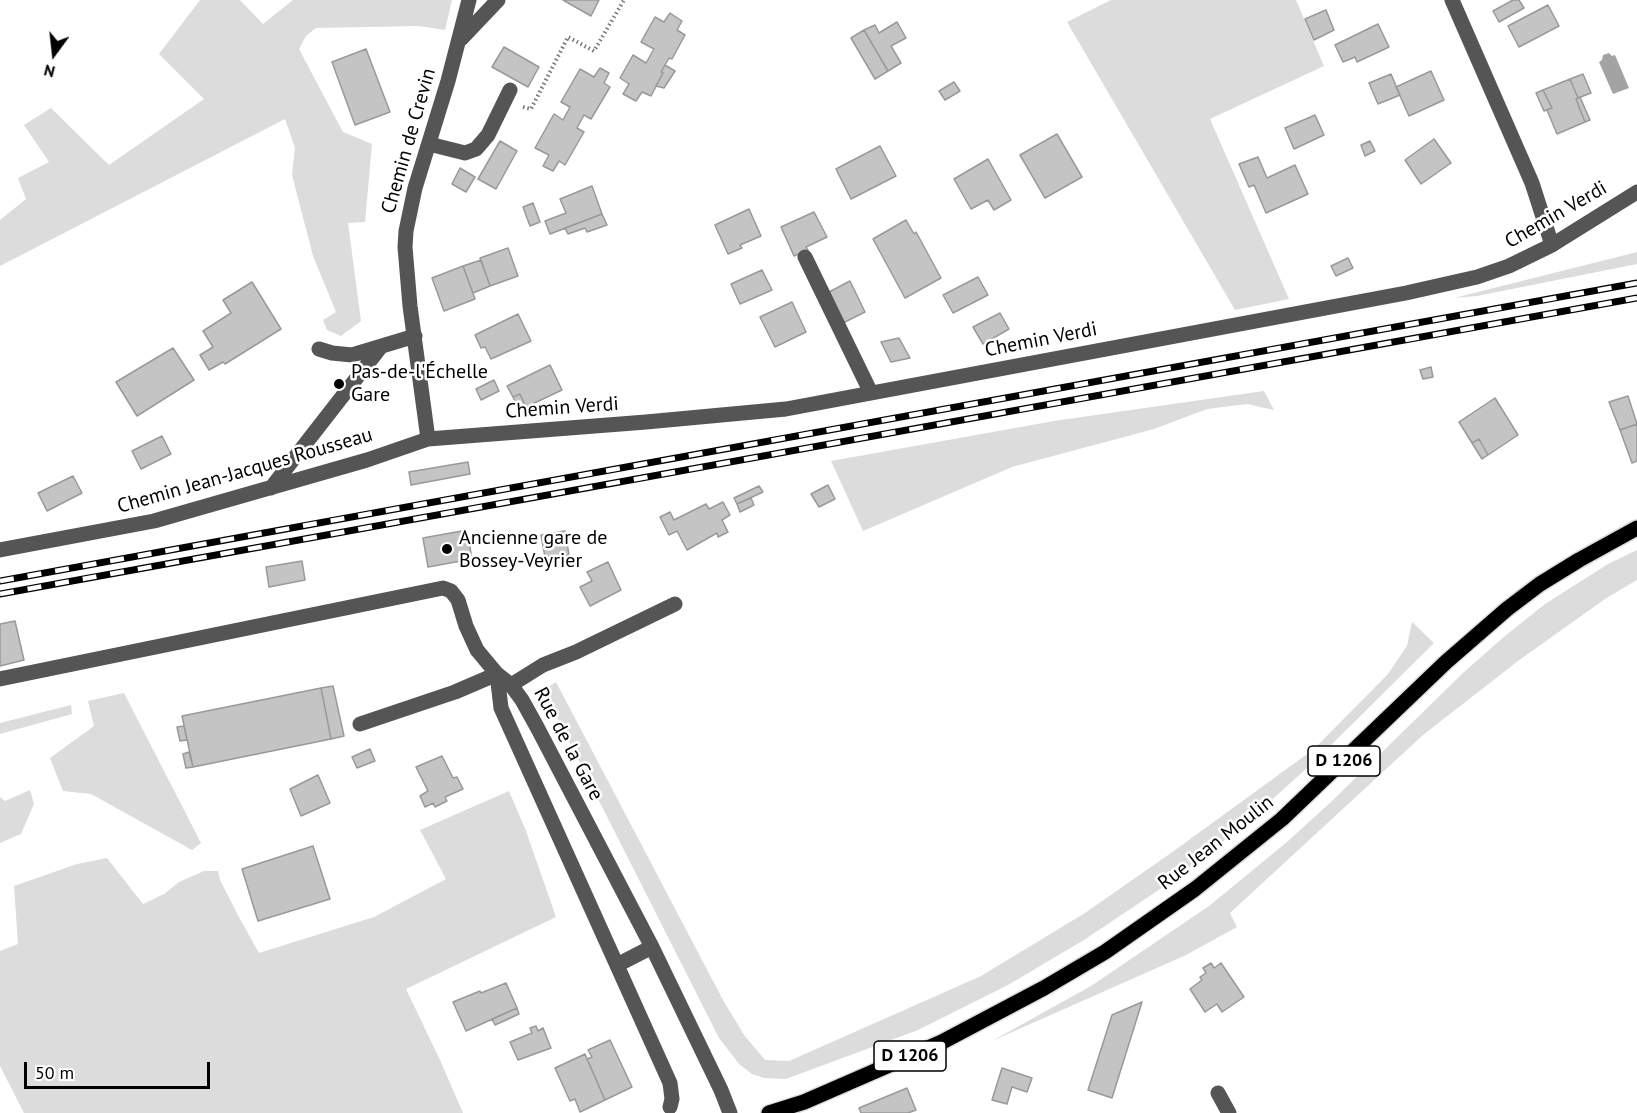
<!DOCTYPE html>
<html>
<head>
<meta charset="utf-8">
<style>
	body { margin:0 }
	#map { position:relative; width:1637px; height:1113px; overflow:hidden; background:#fff; font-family:"PT Sans",sans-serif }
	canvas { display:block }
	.north { position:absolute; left:24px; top:24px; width:60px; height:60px; -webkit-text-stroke:4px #fff; paint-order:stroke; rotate:195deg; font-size:16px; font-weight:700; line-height:24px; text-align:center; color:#000 }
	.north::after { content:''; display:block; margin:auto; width:21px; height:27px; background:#000; clip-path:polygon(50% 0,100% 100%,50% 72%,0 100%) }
	.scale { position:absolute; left:24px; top:1062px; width:186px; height:27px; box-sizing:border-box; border:3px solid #000; border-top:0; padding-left:8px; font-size:18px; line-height:21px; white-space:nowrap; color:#000; -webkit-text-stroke:4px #fff; paint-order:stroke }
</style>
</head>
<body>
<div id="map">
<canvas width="1637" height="1113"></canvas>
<div class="north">N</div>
<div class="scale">50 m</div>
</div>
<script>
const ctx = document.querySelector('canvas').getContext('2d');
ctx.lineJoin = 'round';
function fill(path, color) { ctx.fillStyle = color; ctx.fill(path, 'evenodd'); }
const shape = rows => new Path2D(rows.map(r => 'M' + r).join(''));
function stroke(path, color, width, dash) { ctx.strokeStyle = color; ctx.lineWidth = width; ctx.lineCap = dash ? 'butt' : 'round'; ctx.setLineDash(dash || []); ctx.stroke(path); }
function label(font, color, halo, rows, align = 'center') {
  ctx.font = font + ' "PT Sans",sans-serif'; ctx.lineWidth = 5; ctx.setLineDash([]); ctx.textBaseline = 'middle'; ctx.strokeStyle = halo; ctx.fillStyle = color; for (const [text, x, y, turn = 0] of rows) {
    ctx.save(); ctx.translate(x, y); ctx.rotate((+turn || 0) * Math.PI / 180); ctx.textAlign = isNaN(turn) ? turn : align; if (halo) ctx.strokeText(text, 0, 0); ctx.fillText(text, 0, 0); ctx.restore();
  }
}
fill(shape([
	[200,0,240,0,263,24,293,0,452,0,445,30,419,26,316,28,306,36,299,49,343,132,372,144,365,222,348,223,361,321,341,336,327,330,323,320,336,312,313,256,292,175,295,148,285,119,0,266,0,220,26,199,18,178,49,162,24,125,51,108,109,165,204,99,159,54],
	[1111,0,1296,0,1324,66,1210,119,1289,299,1235,310,1067,22],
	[1637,252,1637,264,1477,296,1454,298],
	[1264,391,1274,410,1247,404,1207,409,1154,429,1012,467,863,531,831,461,1054,421],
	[1637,550,1637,580,1605,599,1518,661,1423,735,1230,913,1237,927,1186,955,992,1041,1091,986,1209,906,1287,842,1332,801,1464,672,1505,636,1545,604,1608,564],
	[1412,622,1434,643,1318,758,1244,825,1172,881,1084,940,1008,985,918,1030,786,1079,764,1078,752,1074,739,1064,719,1038,543,690,556,682,723,1000,744,1035,765,1060,789,1061,981,976,1085,913,1171,853,1314,749,1388,674,1407,646],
	[124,693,201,843,192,850,91,794,63,791,50,758,94,726,88,701],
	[71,705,72,714,0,734,0,723],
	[30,790,34,804,21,834,0,843,0,797,5,801],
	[509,791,526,831,556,917,406,989,440,1060,463,1113,24,1113,0,1066,0,951,18,944,14,886,77,864,107,858,143,904,164,894,179,882,204,871,218,871,220,880,240,919,259,953,374,917,446,879,420,830]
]), '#dcdcdc');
fill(shape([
	[1609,53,1612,56,1615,55,1629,88,1613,94,1599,62,1602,60,1603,55]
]), '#a3a3a3');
const building = shape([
	[563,0,599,0,591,16,563,0],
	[1513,0,1519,0,1524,8,1499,22,1493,11,1513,0],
	[1548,5,1559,26,1519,47,1508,26,1548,5],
	[1326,10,1334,30,1314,40,1305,19,1326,10],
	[670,13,682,21,677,30,685,35,672,59,669,58,661,72,663,73,651,96,642,92,636,101,623,94,629,84,620,78,633,55,646,63,654,49,641,42,655,17,664,22,670,13],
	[897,22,906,38,891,46,901,63,888,71,864,30,875,25,879,33,897,22],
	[1378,24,1389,47,1357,62,1355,57,1343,62,1335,45,1378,24],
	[864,30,888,71,875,79,851,38,864,30],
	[504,47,539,67,528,87,492,67,504,47],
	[366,49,390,112,355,125,332,62,366,49],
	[665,65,675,71,664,88,656,86,663,73,661,72,665,65],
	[600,68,609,73,604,83,610,87,591,119,584,115,577,128,584,132,565,165,559,161,553,171,543,166,549,155,535,148,554,114,563,120,570,107,561,102,580,69,594,77,600,68],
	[1431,71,1444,100,1409,116,1396,87,1431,71],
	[1391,74,1400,95,1378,104,1369,83,1391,74],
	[1583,74,1591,93,1578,98,1570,79,1583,74],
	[1570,79,1578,98,1576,99,1585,122,1557,134,1547,110,1552,108,1543,90,1570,79],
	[954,82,960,91,945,100,939,91,954,82],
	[1543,90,1552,108,1544,111,1536,93,1543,90],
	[1580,97,1590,120,1585,122,1576,99,1580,97],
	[1315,115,1324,135,1294,149,1285,128,1315,115],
	[1057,134,1082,177,1045,198,1020,155,1057,134],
	[1434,139,1451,163,1421,184,1405,160,1434,139],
	[500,141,517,151,496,189,478,179,500,141],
	[1370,141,1375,151,1365,156,1361,145,1370,141],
	[880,146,896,176,851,199,836,169,880,146],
	[1258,157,1267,178,1295,165,1308,194,1266,213,1254,185,1249,187,1239,164,1258,157],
	[988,159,1011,200,994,210,988,200,971,209,954,179,988,159],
	[460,168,475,177,466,192,452,184,460,168],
	[592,186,602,214,550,234,545,221,566,213,560,199,592,186],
	[533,203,540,222,530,226,523,207,533,203],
	[749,209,761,236,740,245,742,248,728,254,715,225,749,209],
	[814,212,827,237,806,247,808,250,794,256,781,227,814,212],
	[602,214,607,225,587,232,585,228,568,234,565,228,602,214],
	[906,220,914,234,916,232,941,278,905,298,873,239,906,220],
	[508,248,518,276,490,286,480,258,508,248],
	[1348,258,1353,268,1336,276,1331,266,1348,258],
	[481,260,490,286,473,293,463,266,481,260],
	[463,266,475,299,444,311,432,278,463,266],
	[762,270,772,290,740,304,731,284,762,270],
	[978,277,988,295,953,313,943,295,978,277],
	[850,281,865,312,843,323,827,293,850,281],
	[252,282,281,329,225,364,223,362,209,370,200,355,213,347,203,331,231,313,223,300,252,282],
	[792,302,806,332,775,347,760,317,792,302],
	[1000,313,1009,329,983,344,973,327,1000,313],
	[518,314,531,341,491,359,485,347,481,348,475,335,518,314],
	[899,338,910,358,891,362,881,342,899,338],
	[173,348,194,380,137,416,116,382,173,348],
	[550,365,562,390,526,407,520,394,513,397,507,386,550,365],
	[1431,367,1433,377,1423,379,1420,370,1431,367],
	[494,380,499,391,481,400,476,389,494,380],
	[520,394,526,407,519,411,513,397,520,394],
	[1628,396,1637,424,1620,430,1609,402,1628,396],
	[1495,398,1518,435,1488,455,1479,439,1472,443,1459,422,1495,398],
	[1637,424,1637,461,1632,463,1620,430,1637,424],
	[162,436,171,454,141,469,132,451,162,436],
	[1479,439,1488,455,1482,459,1472,443,1479,439],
	[468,462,470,474,411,485,409,472,468,462],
	[73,476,82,493,47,511,38,493,73,476],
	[828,485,835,499,819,507,811,494,828,485],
	[759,486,763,492,737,504,734,498,759,486],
	[751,498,754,505,740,512,737,504,751,498],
	[723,502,730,515,722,520,728,532,718,537,717,533,687,550,677,531,669,535,660,517,670,512,674,520,706,504,709,509,723,502],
	[467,530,472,559,428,567,423,538,467,530],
	[565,531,569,555,545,557,541,535,565,531],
	[302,561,305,580,269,587,266,567,302,561],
	[608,562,621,590,590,606,580,587,592,581,587,572,608,562],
	[15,621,24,660,0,666,0,624,15,621],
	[333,686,344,736,331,739,321,688,333,686],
	[321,688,331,739,193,767,182,716,321,688],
	[184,726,187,740,180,741,177,727,184,726],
	[370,749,375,761,357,768,352,757,370,749],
	[189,752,193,767,186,768,183,754,189,752],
	[442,756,453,778,457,777,463,789,445,797,447,801,435,807,433,803,425,807,420,796,428,791,416,767,442,756],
	[318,775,330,803,301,816,290,789,318,775],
	[313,846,330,899,258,921,242,869,313,846],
	[1211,963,1214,968,1221,963,1244,997,1222,1012,1217,1004,1205,1012,1190,989,1202,980,1200,977,1206,973,1203,968,1211,963],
	[506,983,517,1008,466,1031,453,1002,480,991,481,993,506,983],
	[1142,1002,1112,1098,1088,1090,1112,1015,1142,1002],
	[517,1008,519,1014,495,1025,492,1019,517,1008],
	[536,1026,538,1031,543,1028,551,1048,518,1060,510,1042,532,1033,530,1028,536,1026],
	[610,1040,632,1087,605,1100,587,1059,592,1057,588,1050,610,1040],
	[585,1054,605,1100,580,1112,575,1099,570,1101,555,1068,585,1054],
	[1002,1068,1032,1078,1027,1092,1012,1087,1007,1104,992,1100,1002,1068],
	[907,1088,916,1110,908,1113,861,1113,859,1108,907,1088]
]);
fill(building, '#c4c4c4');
stroke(building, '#999', 1.5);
const major = shape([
	[769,1113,804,1102,942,1042,1044,988,1105,952,1195,889,1282,819,1446,662,1507,609,1540,584,1579,560,1637,528]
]);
stroke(major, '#dbdbdb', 18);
stroke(shape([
	[523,107,531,109,568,37,594,51,624,0]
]), '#777', 4, [1.5, 3]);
stroke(shape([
	[1452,0,1532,183,1552,245],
	[461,39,498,0],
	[429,144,465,153,476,149,488,135,510,90],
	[805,257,871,393],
	[319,349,332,353,352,355,415,336],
	[428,439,410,306,405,247,406,231,415,188,448,81,469,0],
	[271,488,380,348],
	[0,550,154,521,367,460,428,439,646,422,786,409,1406,293,1477,277,1509,266,1552,245,1637,192],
	[0,679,443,588,451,591,458,600,466,626,477,650,497,674,511,685,522,700,537,727,652,947,721,1090,730,1113],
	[511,685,543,665,576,652,675,604],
	[360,724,455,692,497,674,501,708,670,1083,672,1099,670,1107],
	[617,965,652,947],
	[1218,1093,1229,1113]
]), '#555', 15);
stroke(major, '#000', 15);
const rail = shape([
	[0,581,1637,283],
	[0,594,1637,298]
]);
stroke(rail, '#000', 7);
stroke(rail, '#fff', 4.5, [14]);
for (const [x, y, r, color] of [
	[339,384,6,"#000"],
	[447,549,6,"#000"]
]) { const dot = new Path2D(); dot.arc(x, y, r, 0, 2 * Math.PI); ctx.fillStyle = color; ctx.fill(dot); stroke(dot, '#fff', 2); }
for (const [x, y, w] of [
	[1344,761,72],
	[910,1056,72]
]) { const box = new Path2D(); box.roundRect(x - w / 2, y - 15, w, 30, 4.5); ctx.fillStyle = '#fff'; ctx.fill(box); stroke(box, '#000', 1.5); }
label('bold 18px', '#000', null, [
	["D 1206",1344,761],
	["D 1206",910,1056]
]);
label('20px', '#000', '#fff', [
	["Chemin de Crevin",409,141,-74],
	["Chemin Verdi",1556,215,-30],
	["Chemin Verdi",1041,340,-11],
	["Chemin Verdi",562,408,-4],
	["Chemin Jean-Jacques Rousseau",245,471,-16],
	["Rue de la Gare",568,744,62],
	["Rue Jean Moulin",1216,843,-38]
]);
label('20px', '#000', '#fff', [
	["Pas-de-l'Échelle",351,372],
	["Gare",351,395],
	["Ancienne gare de",459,538],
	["Bossey-Veyrier",459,561]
], 'left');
</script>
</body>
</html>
